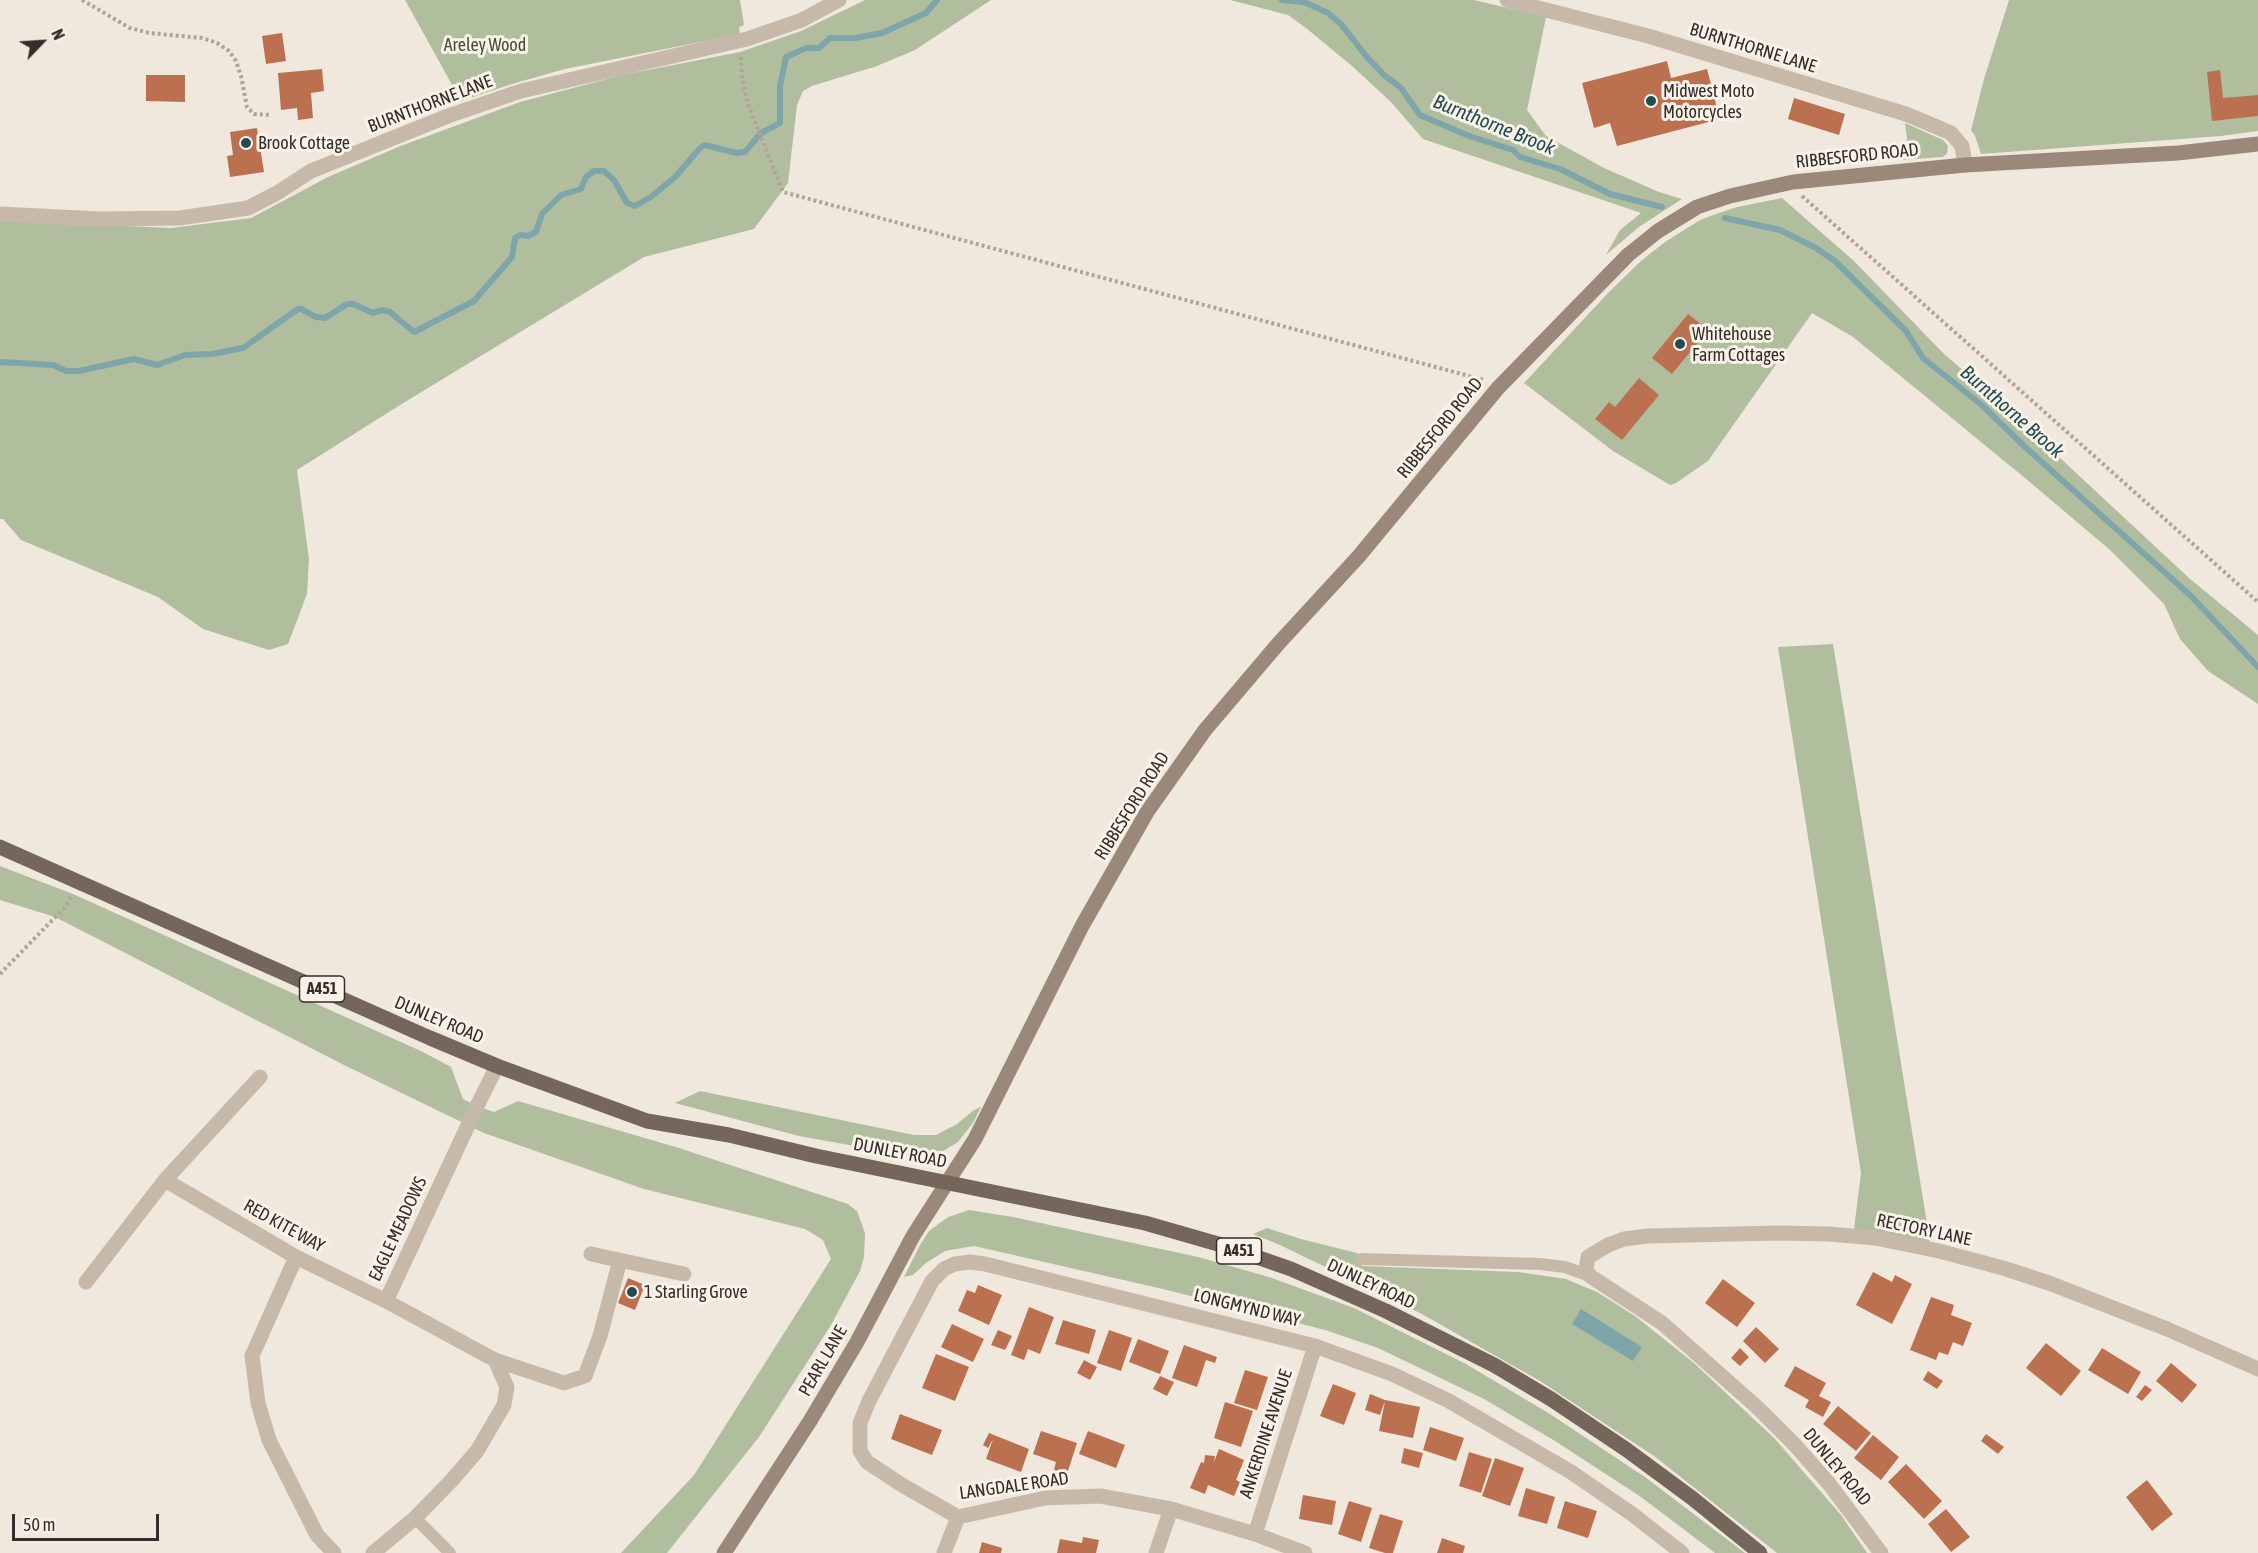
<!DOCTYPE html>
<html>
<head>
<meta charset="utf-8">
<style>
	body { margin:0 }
	#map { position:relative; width:2258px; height:1553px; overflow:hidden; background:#f0e8dd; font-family:"Asap Condensed",sans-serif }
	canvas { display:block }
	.north { position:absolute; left:12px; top:12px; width:60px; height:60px; -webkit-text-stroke:4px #f8f2e9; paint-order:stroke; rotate:65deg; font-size:16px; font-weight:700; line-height:24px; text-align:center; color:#352d29 }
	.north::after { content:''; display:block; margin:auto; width:21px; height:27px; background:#352d29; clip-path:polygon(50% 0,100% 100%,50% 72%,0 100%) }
	.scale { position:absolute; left:12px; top:1514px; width:147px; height:27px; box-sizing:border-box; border:3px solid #352d29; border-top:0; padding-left:8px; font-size:18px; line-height:21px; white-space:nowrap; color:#352d29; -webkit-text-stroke:4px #f8f2e9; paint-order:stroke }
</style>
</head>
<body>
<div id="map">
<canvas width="2258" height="1553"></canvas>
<div class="north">N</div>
<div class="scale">50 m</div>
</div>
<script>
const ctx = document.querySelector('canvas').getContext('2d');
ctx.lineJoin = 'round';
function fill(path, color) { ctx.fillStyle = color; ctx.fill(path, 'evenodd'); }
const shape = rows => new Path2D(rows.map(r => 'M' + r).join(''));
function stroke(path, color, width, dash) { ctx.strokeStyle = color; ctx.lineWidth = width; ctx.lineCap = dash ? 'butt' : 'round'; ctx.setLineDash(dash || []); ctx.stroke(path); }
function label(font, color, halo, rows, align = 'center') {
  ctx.font = font + ' "Asap Condensed",sans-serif'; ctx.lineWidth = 6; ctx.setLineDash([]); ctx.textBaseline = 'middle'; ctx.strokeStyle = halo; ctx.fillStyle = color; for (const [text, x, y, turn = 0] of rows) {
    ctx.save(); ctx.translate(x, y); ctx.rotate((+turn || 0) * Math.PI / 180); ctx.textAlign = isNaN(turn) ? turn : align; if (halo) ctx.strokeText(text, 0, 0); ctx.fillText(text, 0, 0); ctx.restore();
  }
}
fill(shape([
	[405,0,740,0,744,25,739,27,740,34,565,69,512,84,461,101],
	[865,0,991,0,915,50,877,66,812,86,803,91,797,105,788,183,754,229,644,257,400,405,297,470,309,559,307,594,288,644,269,650,203,629,158,597,21,540,3,519,0,519,0,220,171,228,251,218,328,177,398,147,520,102,622,75,740,52,801,31],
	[1230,0,1474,0,1546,17,1527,110,1546,136,1604,168,1659,192,1682,199,1639,227,1606,255,1620,230,1641,213,1423,139,1391,102,1352,66,1306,28,1288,15],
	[2009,0,2258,0,2258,131,2221,136,1981,154,1975,136,1971,130,1984,79],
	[1905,123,1943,140,1948,146,1947,153,1943,157,1900,160,1908,146],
	[1782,198,1854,261,1943,353,2001,403,2189,578,2258,635,2258,704,2208,671,2180,639,2164,604,2110,550,2031,483,1853,337,1812,313,1708,461,1676,483,1670,485,1613,451,1524,383,1610,291,1641,261,1665,242,1700,220,1719,213,1737,207],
	[1833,644,1930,1242,1854,1229,1861,1173,1778,647],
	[0,866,73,894,423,1052,451,1067,463,1099,477,1106,494,1112,518,1101,679,1148,848,1204,857,1211,865,1233,864,1257,860,1271,831,1325,759,1437,667,1553,621,1553,694,1475,831,1259,823,1240,805,1229,644,1189,484,1133,346,1066,55,917,0,900],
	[700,1091,914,1135,936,1135,957,1124,974,1110,981,1107,973,1123,958,1142,935,1156,921,1158,799,1136,675,1103],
	[969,1210,1013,1217,1198,1257,1269,1277,1354,1308,1466,1364,1550,1414,1645,1477,1745,1553,1715,1553,1641,1497,1555,1441,1484,1399,1378,1348,1325,1330,1163,1289,974,1246,945,1251,926,1263,913,1275,904,1277,920,1245,929,1231,948,1217],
	[1267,1228,1301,1239,1357,1253,1362,1266,1518,1272,1566,1279,1597,1292,1635,1316,1694,1363,1775,1439,1841,1515,1867,1553,1777,1553,1654,1456,1540,1381,1420,1313,1280,1245,1253,1234]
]), '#b1be9e');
fill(shape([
	[1581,1309,1642,1347,1633,1361,1572,1324]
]), '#7ea5aa');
stroke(shape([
	[1282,0,1304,2,1328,13,1341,24,1366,56,1384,75,1401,88,1420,115,1469,136,1513,150,1520,157,1560,169,1610,194,1662,207],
	[1725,218,1780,230,1816,248,1835,261,1906,331,1923,358,1983,406,2024,446,2191,596,2258,667],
	[0,362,53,365,66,371,79,371,134,359,157,365,185,355,212,354,243,348,298,309,301,309,316,317,325,318,347,304,353,304,373,313,382,310,390,312,414,332,474,301,512,257,515,238,520,235,528,236,536,232,542,214,561,195,581,189,586,177,594,171,604,171,614,180,627,203,635,206,651,197,675,177,700,148,705,145,737,153,745,152,761,133,780,123,780,86,786,57,806,48,819,48,830,38,855,38,882,33,926,13,937,0]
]), '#7ea5aa', 6);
fill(shape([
	[282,33,286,61,266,64,262,36],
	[1667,61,1671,78,1707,69,1720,119,1617,146,1610,123,1594,128,1582,83],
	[322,69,324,91,311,93,313,118,298,120,297,108,281,110,278,73],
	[2220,70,2223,98,2258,95,2258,116,2212,121,2207,72],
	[146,75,185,75,185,102,146,101],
	[1794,98,1845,114,1839,135,1788,119],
	[257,128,264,172,230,177,227,156,233,155,230,132],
	[1688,314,1708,330,1672,374,1652,358],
	[1639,378,1659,395,1622,440,1595,419,1609,402,1615,407],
	[1873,1272,1892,1282,1895,1275,1912,1284,1892,1324,1856,1305],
	[628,1278,645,1285,635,1310,618,1303],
	[1723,1279,1755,1303,1737,1327,1705,1303],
	[978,1285,1002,1295,989,1325,958,1311,967,1290,975,1293],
	[1931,1297,1954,1305,1951,1315,1972,1323,1963,1346,1953,1342,1948,1355,1939,1352,1936,1360,1910,1350],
	[1029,1307,1054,1317,1040,1354,1028,1349,1024,1360,1011,1355],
	[1063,1320,1096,1330,1089,1354,1055,1344],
	[952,1324,984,1339,973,1362,941,1347],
	[1756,1327,1779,1349,1765,1363,1743,1341],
	[998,1330,1012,1336,1005,1350,991,1345],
	[1109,1330,1132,1338,1121,1371,1097,1363],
	[1138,1339,1169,1351,1160,1374,1129,1362],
	[2046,1343,2081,1371,2061,1396,2026,1368],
	[1184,1345,1217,1357,1215,1363,1206,1360,1197,1387,1172,1378],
	[1740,1348,1749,1357,1740,1366,1731,1358],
	[2102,1348,2141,1372,2128,1394,2088,1370],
	[936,1354,969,1367,955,1401,922,1388],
	[1084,1360,1097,1367,1090,1380,1077,1373],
	[2171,1363,2197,1385,2182,1403,2156,1381],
	[1795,1366,1826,1383,1819,1396,1831,1402,1823,1417,1805,1407,1809,1400,1784,1386],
	[1245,1370,1268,1377,1257,1410,1234,1403],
	[1928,1371,1943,1381,1937,1389,1923,1380],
	[1160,1376,1174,1382,1167,1396,1153,1389],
	[1333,1384,1356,1393,1344,1425,1320,1416],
	[2145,1385,2152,1390,2142,1401,2136,1397],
	[1370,1394,1385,1400,1420,1407,1413,1438,1379,1431,1385,1401,1380,1415,1365,1410],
	[1225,1402,1253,1411,1241,1447,1214,1438],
	[1838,1406,1871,1433,1856,1451,1823,1424],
	[900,1414,942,1430,932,1455,891,1439],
	[1430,1427,1464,1438,1456,1461,1423,1450],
	[1041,1431,1077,1443,1067,1474,1054,1470,1056,1462,1033,1454],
	[1088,1431,1125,1445,1116,1468,1079,1454],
	[989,1433,1029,1449,1021,1472,986,1459,993,1439,988,1448,983,1445],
	[1986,1434,2004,1447,1998,1454,1981,1441],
	[1873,1435,1899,1457,1881,1480,1854,1458],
	[1404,1448,1423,1453,1419,1468,1401,1463],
	[1219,1449,1244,1460,1236,1480,1240,1482,1234,1496,1208,1485,1205,1494,1190,1488,1201,1462,1204,1463,1205,1455,1215,1456,1214,1462],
	[1469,1452,1492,1459,1481,1493,1459,1486],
	[1495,1458,1524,1468,1510,1506,1482,1496],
	[1906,1464,1942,1501,1924,1519,1888,1482],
	[2147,1480,2173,1514,2152,1531,2126,1497],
	[1526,1488,1555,1497,1547,1524,1518,1516],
	[1303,1495,1336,1501,1332,1525,1299,1519],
	[1349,1501,1372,1508,1361,1542,1338,1534],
	[1565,1501,1597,1511,1588,1538,1557,1528],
	[1946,1509,1970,1537,1951,1552,1928,1524],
	[1380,1514,1403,1521,1393,1553,1385,1553,1369,1548],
	[1083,1537,1099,1540,1096,1553,1057,1553,1060,1539,1082,1543],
	[1442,1538,1465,1546,1463,1553,1437,1553],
	[982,1542,1002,1548,1001,1553,979,1553]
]), '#bb714f');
stroke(shape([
	[82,0,130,28,149,33,202,38,217,43,229,51,236,61,241,76,247,107,254,114,271,115],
	[741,57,742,78,749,107,783,192,1484,380],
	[1802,196,2258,602],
	[0,974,66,906,72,895]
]), '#b3a394', 4, [3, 3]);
stroke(shape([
	[1361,1259,1540,1264,1565,1267,1590,1276],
	[415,1518,450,1553]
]), '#c7b9aa', 12);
stroke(shape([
	[1507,0,1648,36,1906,114,1951,133,1962,146,1965,165],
	[0,214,100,219,180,218,248,208,277,193,311,171,448,116,521,91,747,39,802,20,839,0],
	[165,1180,296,1257,386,1301],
	[591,1254,684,1274],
	[296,1257,252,1356,258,1403,269,1440,317,1535,334,1553],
	[86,1282,165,1180,260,1077],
	[495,1360,564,1383,585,1376,600,1336,620,1260],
	[1255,1534,1315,1346],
	[373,1553,415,1518,452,1480,477,1451,504,1405,507,1387,495,1360,386,1301,477,1106,497,1066],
	[944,1553,958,1517],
	[1156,1553,1171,1509],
	[1305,1553,1255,1534,1171,1509,1100,1496,1045,1498,958,1517,902,1485,867,1462,860,1451,860,1423,869,1401,932,1281,944,1269,955,1264,970,1262,985,1264,1315,1346,1392,1374,1449,1401,1571,1472,1632,1514,1682,1553],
	[1881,1553,1830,1485,1795,1445,1758,1408,1662,1323,1590,1276,1586,1269,1588,1257,1608,1245,1624,1239,1648,1236,1778,1233,1829,1234,1875,1238,1939,1251,2003,1268,2049,1283,2167,1329,2258,1369]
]), '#c7b9aa', 15);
stroke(shape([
	[724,1553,810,1421,857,1342,913,1236,975,1139,1082,926,1147,812,1205,730,1278,644,1359,556,1498,388,1628,255,1658,231,1697,207,1730,196,1793,182,1965,165,2178,153,2258,144]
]), '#9a897b', 15);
stroke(shape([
	[0,847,430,1038,497,1066,647,1121,729,1135,816,1156,1145,1223,1225,1246,1291,1269,1386,1311,1494,1365,1551,1399,1627,1450,1692,1498,1760,1553]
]), '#75665b', 15);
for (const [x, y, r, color] of [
	[1651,101,6,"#224c53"],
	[246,143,6,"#224c53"],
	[1680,344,6,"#224c53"],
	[632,1292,6,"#224c53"]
]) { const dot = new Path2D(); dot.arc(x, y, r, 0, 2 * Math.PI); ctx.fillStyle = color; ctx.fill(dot); stroke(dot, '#f8f2e9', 2); }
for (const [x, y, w] of [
	[322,989,45],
	[1239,1251,45]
]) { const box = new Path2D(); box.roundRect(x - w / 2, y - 13, w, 26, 4.5); ctx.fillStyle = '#f8f2e9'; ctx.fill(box); stroke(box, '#352d29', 1.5); }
label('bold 16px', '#352d29', null, [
	["A451",322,989],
	["A451",1239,1251]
]);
label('18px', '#42512e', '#f8f2e9', [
	["Areley Wood",485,45]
]);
label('18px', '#352d29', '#f8f2e9', [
	["BURNTHORNE LANE",1753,48,17],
	["BURNTHORNE LANE",430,104,-21],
	["RIBBESFORD ROAD",1857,156,-6],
	["RIBBESFORD ROAD",1440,428,-51],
	["RIBBESFORD ROAD",1132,806,-58],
	["DUNLEY ROAD",439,1020,23],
	["DUNLEY ROAD",900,1153,11],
	["RED KITE WAY",284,1226,29],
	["EAGLE MEADOWS",398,1229,-65],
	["RECTORY LANE",1924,1230,12],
	["DUNLEY ROAD",1371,1284,25],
	["LONGMYND WAY",1247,1308,14],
	["PEARL LANE",823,1361,-60],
	["ANKERDINE AVENUE",1266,1434,-72],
	["DUNLEY ROAD",1837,1467,50],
	["LANGDALE ROAD",1014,1486,-8]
]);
label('18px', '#352d29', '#f8f2e9', [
	["Midwest Moto",1663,91],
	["Motorcycles",1663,112],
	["Brook Cottage",258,143],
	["Whitehouse",1692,334],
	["Farm Cottages",1692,355],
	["1 Starling Grove",644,1292]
], 'left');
label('italic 20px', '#224c53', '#f8f2e9', [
	["Burnthorne Brook",1494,125,22],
	["Burnthorne Brook",2012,412,41]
]);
</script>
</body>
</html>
